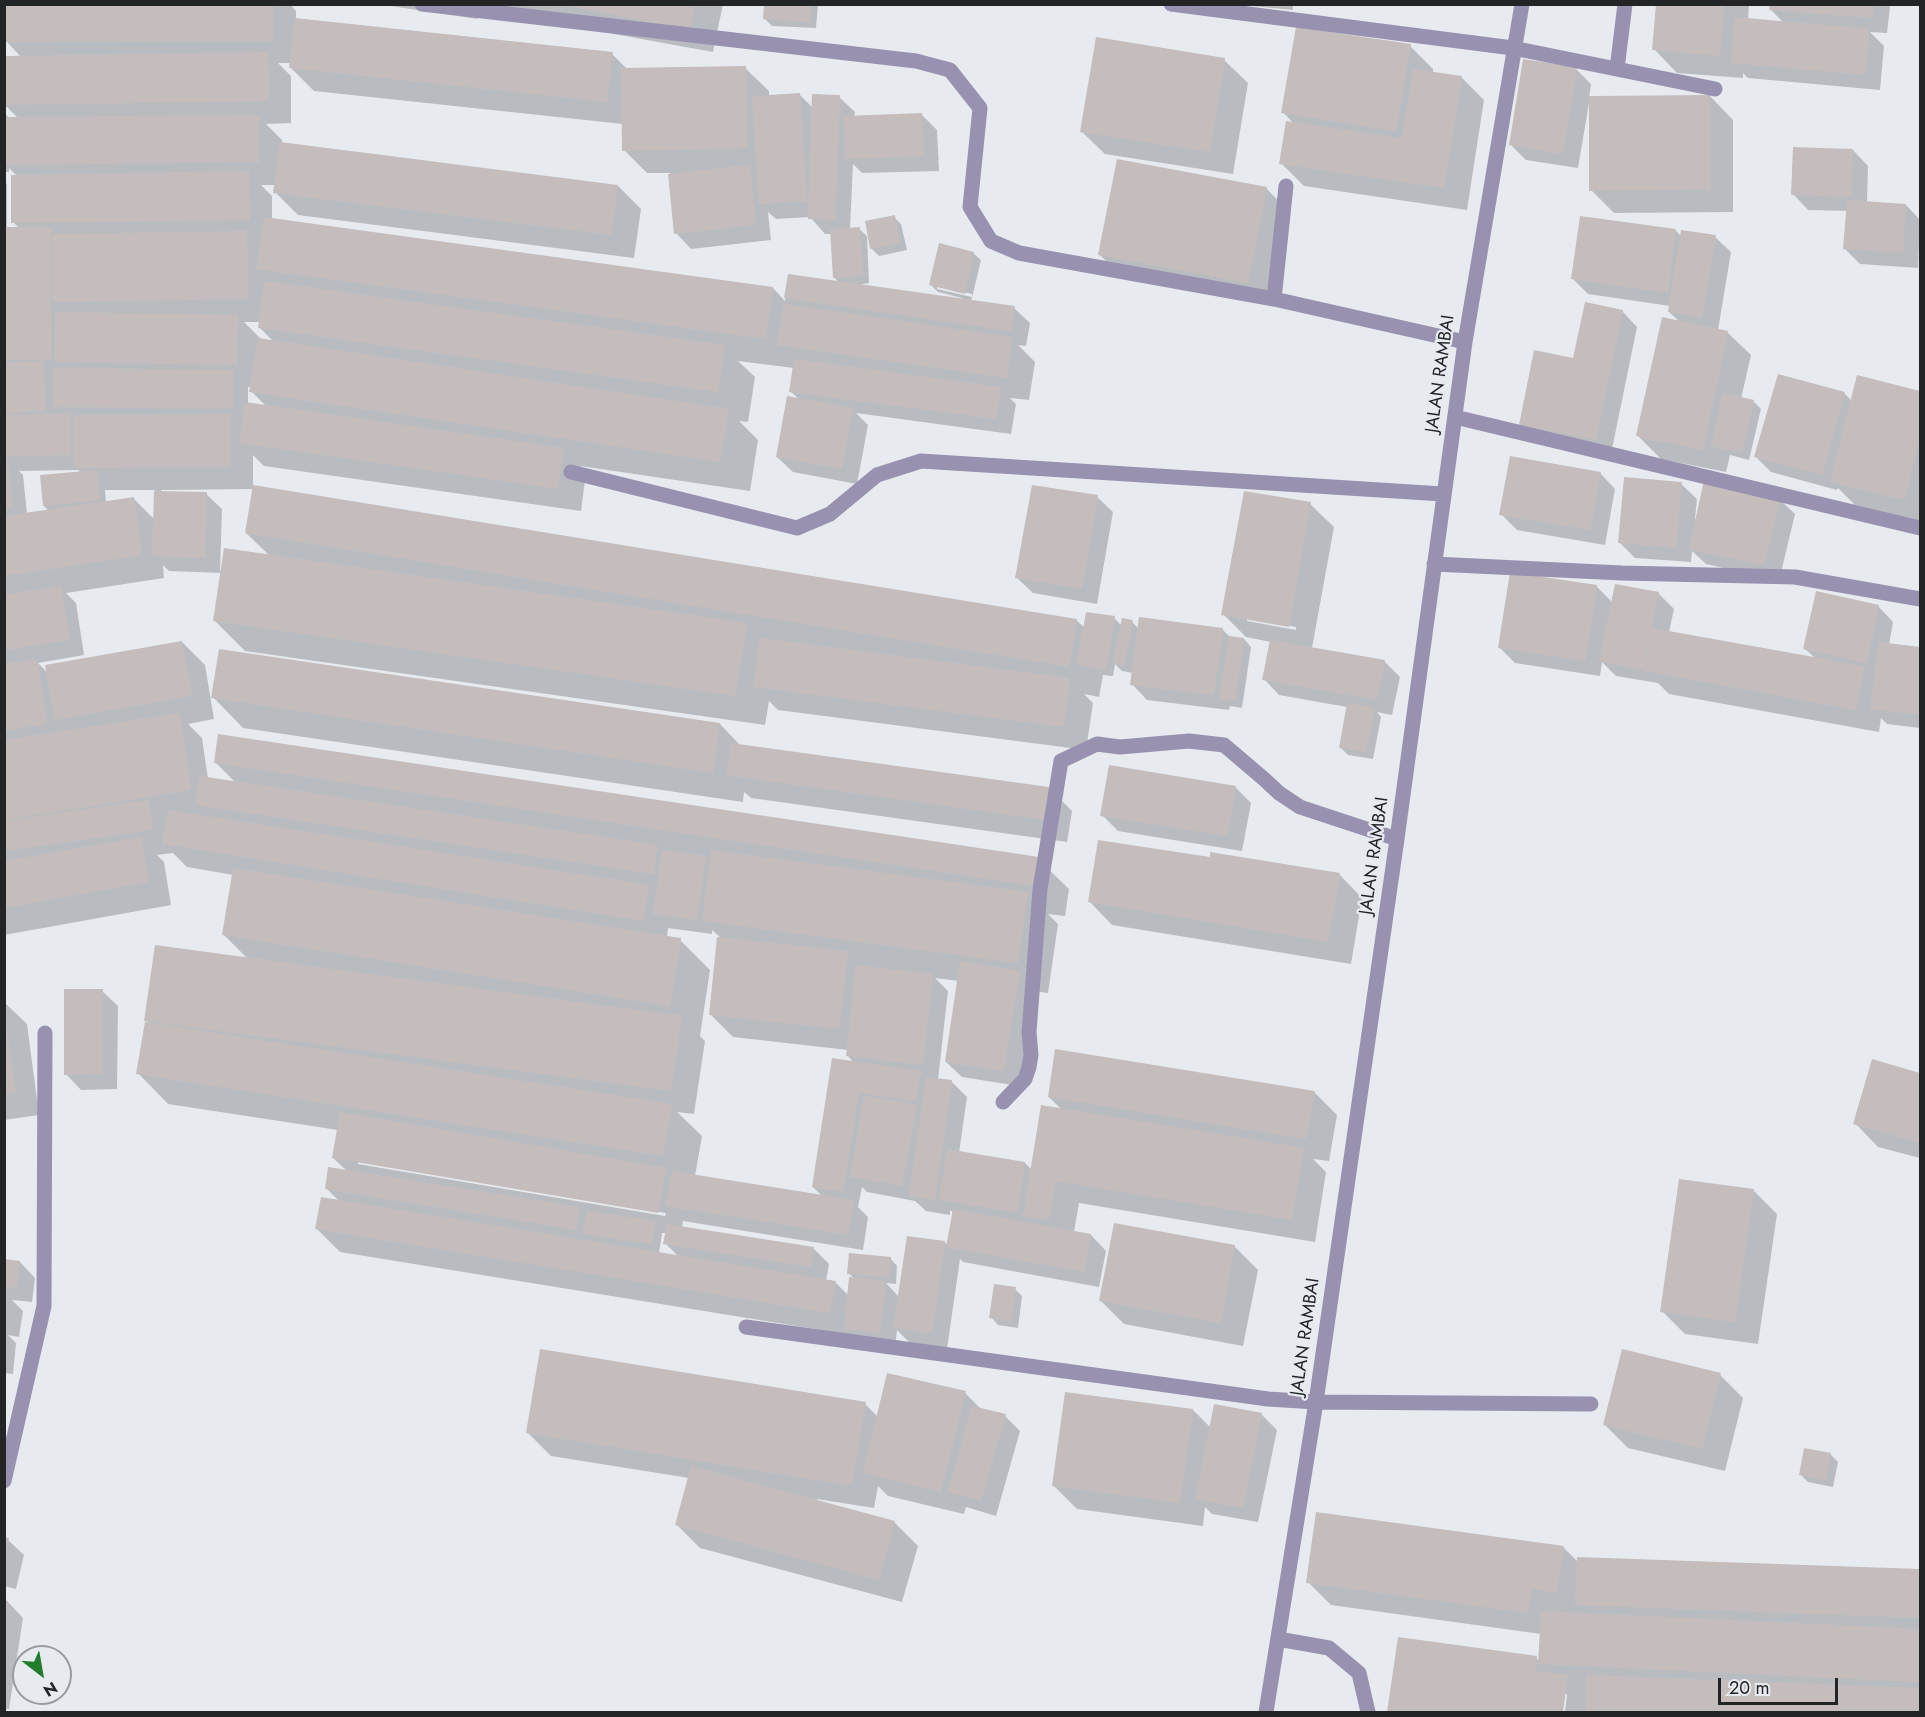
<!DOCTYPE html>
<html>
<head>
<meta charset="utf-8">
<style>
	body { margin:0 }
	#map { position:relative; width:1925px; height:1717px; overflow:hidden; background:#e7ebf0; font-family:Jost,sans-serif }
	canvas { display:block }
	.frame { position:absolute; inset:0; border:6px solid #222425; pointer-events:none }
	.north { position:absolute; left:12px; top:1645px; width:60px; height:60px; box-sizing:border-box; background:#e7ebf0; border:2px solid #989b9f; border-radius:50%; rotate:149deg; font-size:16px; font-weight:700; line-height:24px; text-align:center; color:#222425 }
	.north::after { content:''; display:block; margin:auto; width:21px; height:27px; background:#217c2b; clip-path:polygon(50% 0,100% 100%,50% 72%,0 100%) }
	.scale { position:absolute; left:1718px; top:1678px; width:120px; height:27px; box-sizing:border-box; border:3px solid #222425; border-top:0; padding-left:8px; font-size:18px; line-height:21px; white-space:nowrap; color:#222425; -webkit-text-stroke:4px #e7ebf0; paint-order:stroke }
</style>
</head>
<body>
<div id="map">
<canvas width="1925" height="1717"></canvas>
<div class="frame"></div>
<div class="north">N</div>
<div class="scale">20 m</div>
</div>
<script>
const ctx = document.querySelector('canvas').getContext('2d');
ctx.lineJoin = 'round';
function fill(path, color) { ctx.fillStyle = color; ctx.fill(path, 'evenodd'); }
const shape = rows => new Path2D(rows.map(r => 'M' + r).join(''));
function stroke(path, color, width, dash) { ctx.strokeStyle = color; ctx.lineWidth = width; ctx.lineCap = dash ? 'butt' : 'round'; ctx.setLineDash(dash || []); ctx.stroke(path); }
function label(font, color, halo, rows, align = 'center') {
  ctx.font = font + ' Jost,sans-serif'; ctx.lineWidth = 4.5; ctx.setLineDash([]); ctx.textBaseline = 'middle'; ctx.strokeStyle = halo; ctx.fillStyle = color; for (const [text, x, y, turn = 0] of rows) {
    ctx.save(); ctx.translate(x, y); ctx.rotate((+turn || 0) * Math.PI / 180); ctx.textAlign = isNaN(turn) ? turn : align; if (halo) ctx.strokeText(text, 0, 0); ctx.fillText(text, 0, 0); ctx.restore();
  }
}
fill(shape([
	[6,4,290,4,296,11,296,20,612,54,628,70,745,68,769,91,769,97,800,95,813,108,839,97,855,112,854,117,922,115,937,130,939,171,862,173,853,164,850,229,859,229,867,236,869,283,857,285,961,300,962,298,938,292,931,285,973,253,981,260,971,302,1014,308,1030,323,1026,346,1018,345,1035,362,1029,400,1010,398,1016,404,1011,434,856,413,868,425,857,484,793,472,777,457,799,399,790,391,794,368,738,361,755,377,748,422,739,421,758,440,750,491,580,466,586,473,581,511,264,466,253,455,253,486,1076,620,1085,628,1114,618,1122,626,1132,622,1139,629,1222,629,1231,638,1244,639,1251,647,1242,708,1230,706,1229,710,1147,700,1132,684,1133,673,1122,671,1115,664,1113,676,1103,675,1099,697,1084,694,1093,703,1086,750,778,710,769,701,765,725,245,651,215,621,222,573,169,571,163,565,164,578,66,593,76,603,84,655,38,663,48,673,182,642,205,665,214,719,188,724,202,738,208,779,236,783,215,762,1038,859,1069,889,1065,916,1048,914,1058,924,1048,993,1034,991,1019,1086,962,1077,946,1062,959,981,935,978,948,991,938,1080,952,1082,967,1097,959,1153,1025,1163,1032,1170,1062,1110,1049,1097,1314,1092,1337,1115,1329,1161,1313,1159,1326,1172,1315,1242,1079,1203,1074,1232,1091,1235,1106,1251,1099,1287,963,1262,960,1259,947,1349,910,1343,897,1330,895,1348,852,1335,340,1252,317,1229,339,1201,326,1188,347,1171,333,1158,338,1130,168,1104,138,1073,150,1025,146,1020,248,959,224,935,234,875,187,867,173,853,157,855,164,862,171,905,4,935,4,460,7,459,4,457,4,181,7,184,7,229,20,229,13,222,17,176,9,168,9,172,4,172,4,113,11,119,19,119,5,105,4,51,5,57,21,57,6,41],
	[278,63,292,63,291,68,314,91,623,124,624,150,647,173,670,173,676,233,691,249,771,240,768,212,776,219,810,217,825,234,832,234,834,277,839,283,789,275,785,301,773,288,272,220,272,196,261,185,276,185,275,192,298,215,634,258,641,209,618,186,282,144,282,140,266,124,291,123,291,76],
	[937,286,972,294,972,297,937,289],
	[244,322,260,322,259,327,274,342,261,339],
	[248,387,252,387,251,391,267,407,248,404],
	[78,470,81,473,44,506,49,511,27,514,23,475,19,471],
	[254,489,246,533,270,556,222,572,220,571,222,509,206,494,161,493,161,490],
	[105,490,155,490,154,519,133,498,106,502],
	[668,928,712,934,712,930,722,939,710,1014,733,1037,848,1050,848,1056,854,1063,813,1187,823,1197,695,1176,702,1136,677,1112,694,1114,705,1041,700,1036,710,970,680,940,667,938],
	[358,1161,666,1213,665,1216,358,1164],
	[862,1187,867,1192,915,1201,926,1211,950,1215,950,1210,954,1213,948,1245,944,1242,899,1297,886,1283,896,1284,897,1266,890,1258,849,1273,855,1280,848,1295,835,1282,826,1281,829,1264,813,1248,682,1228,683,1221,863,1250,868,1217,858,1207],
	[662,1233,667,1233,665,1243,678,1256,659,1253],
	[377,4,479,4,477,19],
	[498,4,723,4,713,52,509,15],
	[765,4,818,4,816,28,772,26,764,18],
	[1232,4,1293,4,1293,10],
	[1657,4,1749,4,1748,20,1784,23,1771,10,1771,4,1887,4,1890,7,1887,33,1870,32,1884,46,1880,90,1748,78,1743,73,1743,78,1677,73,1654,49],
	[1410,46,1433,69,1433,73,1461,77,1484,100,1467,210,1304,186,1281,163,1294,124,1283,112],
	[1224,60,1248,83,1233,174,1105,154,1081,131],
	[1576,69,1591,84,1589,98,1710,96,1733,120,1733,212,1614,213,1591,190,1590,103,1589,103,1578,168,1526,160,1511,145],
	[1853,150,1868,166,1867,202,1906,205,1920,220,1918,268,1860,264,1845,249,1848,211,1808,210,1793,194],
	[1266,188,1289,212,1271,305,1123,278,1099,254],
	[894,217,901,224,907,250,879,256,871,248],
	[1676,231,1681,236,1715,237,1731,252,1718,330,1727,332,1751,355,1741,399,1753,401,1761,409,1749,460,1730,455,1726,472,1661,459,1638,436,1680,322,1669,312,1670,306,1588,294,1572,278],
	[1622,311,1637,327,1611,454,1536,440,1521,424,1574,360],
	[1858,377,1920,393,1920,521,1855,505,1838,488,1837,490,1771,472,1756,457,1845,394,1852,401],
	[1600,473,1615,489,1605,545,1517,530,1501,514],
	[1681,484,1697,499,1695,519,1779,499,1795,514,1779,581,1706,564,1692,551,1691,562,1635,558,1619,542],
	[1097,497,1113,512,1097,604,1033,593,1017,578],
	[1310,504,1334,527,1312,648,1384,661,1400,677,1392,715,1377,712,1381,717,1373,759,1348,755,1340,747,1347,707,1279,695,1264,679,1271,642,1246,637,1223,614],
	[1247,618,1296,627,1296,630,1247,621],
	[1596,586,1613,603,1658,593,1674,609,1669,632,1815,658,1805,649,1878,606,1893,622,1889,645,1920,649,1920,728,1887,724,1881,718,1879,732,1669,694,1658,683,1616,676,1602,662,1600,676,1515,663,1500,648],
	[213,697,720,724,741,746,1049,788,1072,811,1067,842,751,798,744,792,743,802,243,728],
	[1235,787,1251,803,1242,851,1118,831,1102,815],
	[1211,859,1339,874,1362,898,1351,964,1112,925,1089,901],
	[102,991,118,1006,117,1089,81,1090,66,1074],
	[4,1002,27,1024,39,1115,4,1120],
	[1873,1061,1920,1074,1920,1158,1878,1147,1855,1123],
	[1754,1191,1777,1214,1758,1344,1685,1334,1662,1311],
	[1235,1247,1258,1270,1243,1346,1124,1324,1100,1300],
	[4,1260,20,1262,35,1278,32,1302,12,1300,23,1311,19,1337,8,1335,16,1343,13,1374,4,1373],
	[1015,1289,1022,1296,1018,1328,998,1325,991,1317],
	[1720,1375,1743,1398,1725,1471,1628,1448,1605,1425],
	[965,1393,982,1410,1005,1416,1020,1431,996,1516,966,1507,964,1514,888,1496,878,1486,874,1508,817,1499,816,1501,894,1522,918,1546,902,1602,700,1548,677,1525,689,1478,551,1456,528,1433,865,1404,878,1417],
	[1193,1410,1211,1428,1261,1414,1277,1430,1258,1522,1212,1514,1205,1507,1203,1526,1077,1509,1054,1486],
	[1830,1454,1838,1462,1833,1487,1808,1482,1801,1475],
	[4,1539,8,1540,24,1555,16,1589,4,1586],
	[1563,1547,1578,1562,1578,1558,1920,1571,1920,1712,1565,1712,1567,1694,1564,1694,1562,1712,1388,1712,1399,1639,1536,1658,1539,1661,1541,1634,1331,1605,1308,1582],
	[4,1602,8,1602,23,1618,9,1709,4,1709]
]), '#0003');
fill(shape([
	[4,4,273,4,273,41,4,42],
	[558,4,695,4,690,30],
	[764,4,811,4,810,22,763,19],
	[1656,4,1724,4,1720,56,1652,50],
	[1770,4,1874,4,1872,18,1769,10],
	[1735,17,1870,29,1865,75,1731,63],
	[295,18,613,52,607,102,289,68],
	[1296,27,1411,44,1396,131,1281,113],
	[1096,37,1225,58,1210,152,1080,132],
	[268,52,269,101,4,105,4,56],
	[1523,59,1577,67,1563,154,1509,145],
	[746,66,747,148,622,151,621,68],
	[1413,69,1462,76,1444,188,1279,164,1286,121,1402,138],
	[800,93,807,201,759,204,752,96],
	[812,94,840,95,835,220,808,219],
	[1710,95,1711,189,1589,191,1589,96],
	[922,113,924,156,845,159,844,116],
	[259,115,259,162,4,165,4,117],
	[280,142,618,185,611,235,273,193],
	[1793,147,1853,149,1851,197,1791,195],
	[1117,159,1267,187,1248,283,1098,255],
	[750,165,756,225,674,234,668,174],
	[249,171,250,220,11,223,11,175],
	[1847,200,1906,204,1903,253,1843,249],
	[895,215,900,243,870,249,865,221],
	[1580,216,1676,229,1668,293,1571,279],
	[264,217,773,287,766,339,256,269],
	[4,227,51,227,51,360,4,360],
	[860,227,863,276,833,278,830,229],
	[1681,230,1716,235,1702,318,1668,312],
	[247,231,248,299,53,302,52,234],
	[939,243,974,252,965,294,929,285],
	[788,274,1015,306,1011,331,784,298],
	[264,281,725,345,718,392,258,328],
	[1585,302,1623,310,1596,440,1519,425,1534,350,1573,358],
	[784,304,1012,337,1007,378,777,345],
	[55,312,238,315,237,365,54,362],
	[1662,317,1728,331,1703,450,1636,436],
	[258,338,729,409,720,462,249,392],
	[794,359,1001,387,996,419,789,392],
	[43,361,46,411,4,413,4,363],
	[53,368,233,370,233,408,53,407],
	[1778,374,1845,392,1822,475,1754,457],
	[1857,375,1920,391,1920,436,1905,500,1830,482],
	[1723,393,1754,400,1742,453,1711,446],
	[787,396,853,408,842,469,776,457],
	[245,402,564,448,558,489,239,443],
	[70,413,71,455,4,456,4,415],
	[231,414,230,467,74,468,74,415],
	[1510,456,1601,472,1590,530,1499,515],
	[4,458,8,458,13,509,4,510],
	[97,470,100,500,43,506,40,475],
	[1624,477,1682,482,1676,548,1618,543],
	[1704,480,1780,498,1764,566,1689,549],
	[253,485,1077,619,1069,667,245,533],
	[1032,485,1098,495,1082,589,1015,578],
	[154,491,207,492,205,558,152,556],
	[1244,491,1311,502,1289,627,1221,615],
	[134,497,142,555,4,576,4,516],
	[224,548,747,623,735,696,213,621],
	[1510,572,1597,585,1585,661,1498,648],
	[1615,584,1659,592,1643,670,1599,661],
	[61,586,70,640,4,650,4,595],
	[1816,591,1879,605,1867,663,1803,649],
	[1086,612,1115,616,1106,670,1077,665],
	[1139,617,1223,628,1214,695,1130,685],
	[1122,618,1133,620,1124,666,1113,664],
	[1652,628,1864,666,1856,710,1644,671],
	[1229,636,1244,638,1235,701,1219,699],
	[760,638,1070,678,1064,727,753,687],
	[1270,640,1385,660,1377,700,1262,680],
	[182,641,192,696,55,720,45,665],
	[1879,642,1920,647,1920,715,1870,709],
	[219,649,720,723,713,773,211,698],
	[37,659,47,724,4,731,4,664],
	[1347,703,1375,708,1366,752,1339,748],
	[180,713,191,790,4,820,4,740],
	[218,734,1039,857,1035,886,214,763],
	[731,743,1049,787,1045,820,726,775],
	[1109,765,1236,786,1227,836,1100,816],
	[200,776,658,845,653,874,195,805],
	[149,800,153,830,4,851,4,821],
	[168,810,649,885,643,921,162,844],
	[141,837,149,882,4,908,4,861],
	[1098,840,1210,857,1210,852,1340,873,1328,942,1088,902],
	[662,850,706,856,697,920,653,914],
	[711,850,1028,892,1018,963,702,921],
	[233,868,681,938,670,1006,222,935],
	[717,937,848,951,839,1029,709,1015],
	[155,945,682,1016,671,1091,144,1021],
	[960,961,1020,971,1004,1071,945,1062],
	[856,965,933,974,923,1065,846,1056],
	[64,989,103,989,102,1074,64,1075],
	[4,1012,16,1092,4,1094],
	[145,1022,672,1104,663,1156,136,1074],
	[1055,1049,1315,1091,1306,1139,1048,1097],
	[832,1058,921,1071,916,1101,859,1093,843,1192,812,1187],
	[1872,1059,1920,1073,1920,1143,1853,1124],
	[926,1077,952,1080,935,1200,909,1196],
	[864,1096,917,1105,902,1186,850,1177],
	[1041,1105,1304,1148,1292,1220,1056,1181,1049,1220,1023,1216],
	[340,1112,666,1168,658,1213,332,1158],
	[947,1149,1025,1162,1017,1213,939,1200],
	[328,1167,580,1207,576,1230,325,1189],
	[672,1171,854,1200,848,1235,666,1206],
	[1679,1179,1754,1189,1735,1322,1660,1312],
	[321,1197,836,1281,830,1313,315,1229],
	[953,1209,1091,1234,1084,1272,946,1247],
	[587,1211,656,1221,652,1244,583,1234],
	[1114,1223,1235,1245,1221,1323,1099,1301],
	[667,1224,814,1247,811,1267,663,1244],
	[907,1236,945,1241,932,1334,893,1328],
	[849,1253,891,1257,889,1277,847,1274],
	[4,1259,20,1261,17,1288,4,1286],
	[849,1277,886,1281,880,1333,844,1329],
	[994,1284,1016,1287,1011,1321,989,1318],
	[4,1293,8,1294,6,1309,4,1309],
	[540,1349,866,1402,852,1486,526,1433],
	[1622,1349,1721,1373,1702,1449,1603,1425],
	[887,1373,966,1391,941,1492,863,1473],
	[1065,1392,1193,1409,1180,1503,1052,1486],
	[1214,1404,1262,1413,1243,1508,1195,1499],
	[972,1406,1006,1414,981,1501,948,1492],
	[1804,1448,1831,1453,1826,1480,1799,1475],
	[691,1466,895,1521,879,1580,675,1525],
	[1316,1512,1564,1546,1557,1593,1532,1589,1528,1613,1306,1583],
	[4,1537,9,1538,5,1555,4,1555],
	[1577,1557,1920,1569,1920,1618,1575,1605],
	[4,1600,8,1601,6,1618,4,1618],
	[1541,1611,1920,1629,1920,1682,1538,1664],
	[1398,1637,1537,1656,1535,1671,1568,1675,1563,1712,1387,1712],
	[1586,1675,1920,1688,1920,1712,1585,1712]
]), '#c4bdbc');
stroke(shape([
	[422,4,916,61,950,70,980,108,970,207,991,241,1019,253,1274,299,1465,342],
	[1171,4,1513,48,1715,89],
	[1617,69,1625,4],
	[1274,299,1286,186],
	[1455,417,1920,528],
	[571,472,797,528,830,514,877,475,921,461,1443,494],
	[1434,564,1622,573,1795,577,1920,599],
	[1003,1102,1025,1079,1029,1067,1031,1055,1029,1032,1040,889,1061,761,1097,744,1120,747,1189,741,1224,745,1264,779,1279,793,1300,807,1397,839],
	[746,1327,1268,1399,1316,1402,1591,1404],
	[4,1481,44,1306,45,1033],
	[1278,1639,1329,1648,1359,1673,1368,1712],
	[1266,1712,1316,1402,1397,839,1465,342,1522,4]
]), '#9891b0', 15);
label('18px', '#222425', '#e7ebf0', [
	["JALAN RAMBAI",1441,374,-82],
	["JALAN RAMBAI",1375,856,-82],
	["JALAN RAMBAI",1306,1337,-82]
]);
</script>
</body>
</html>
